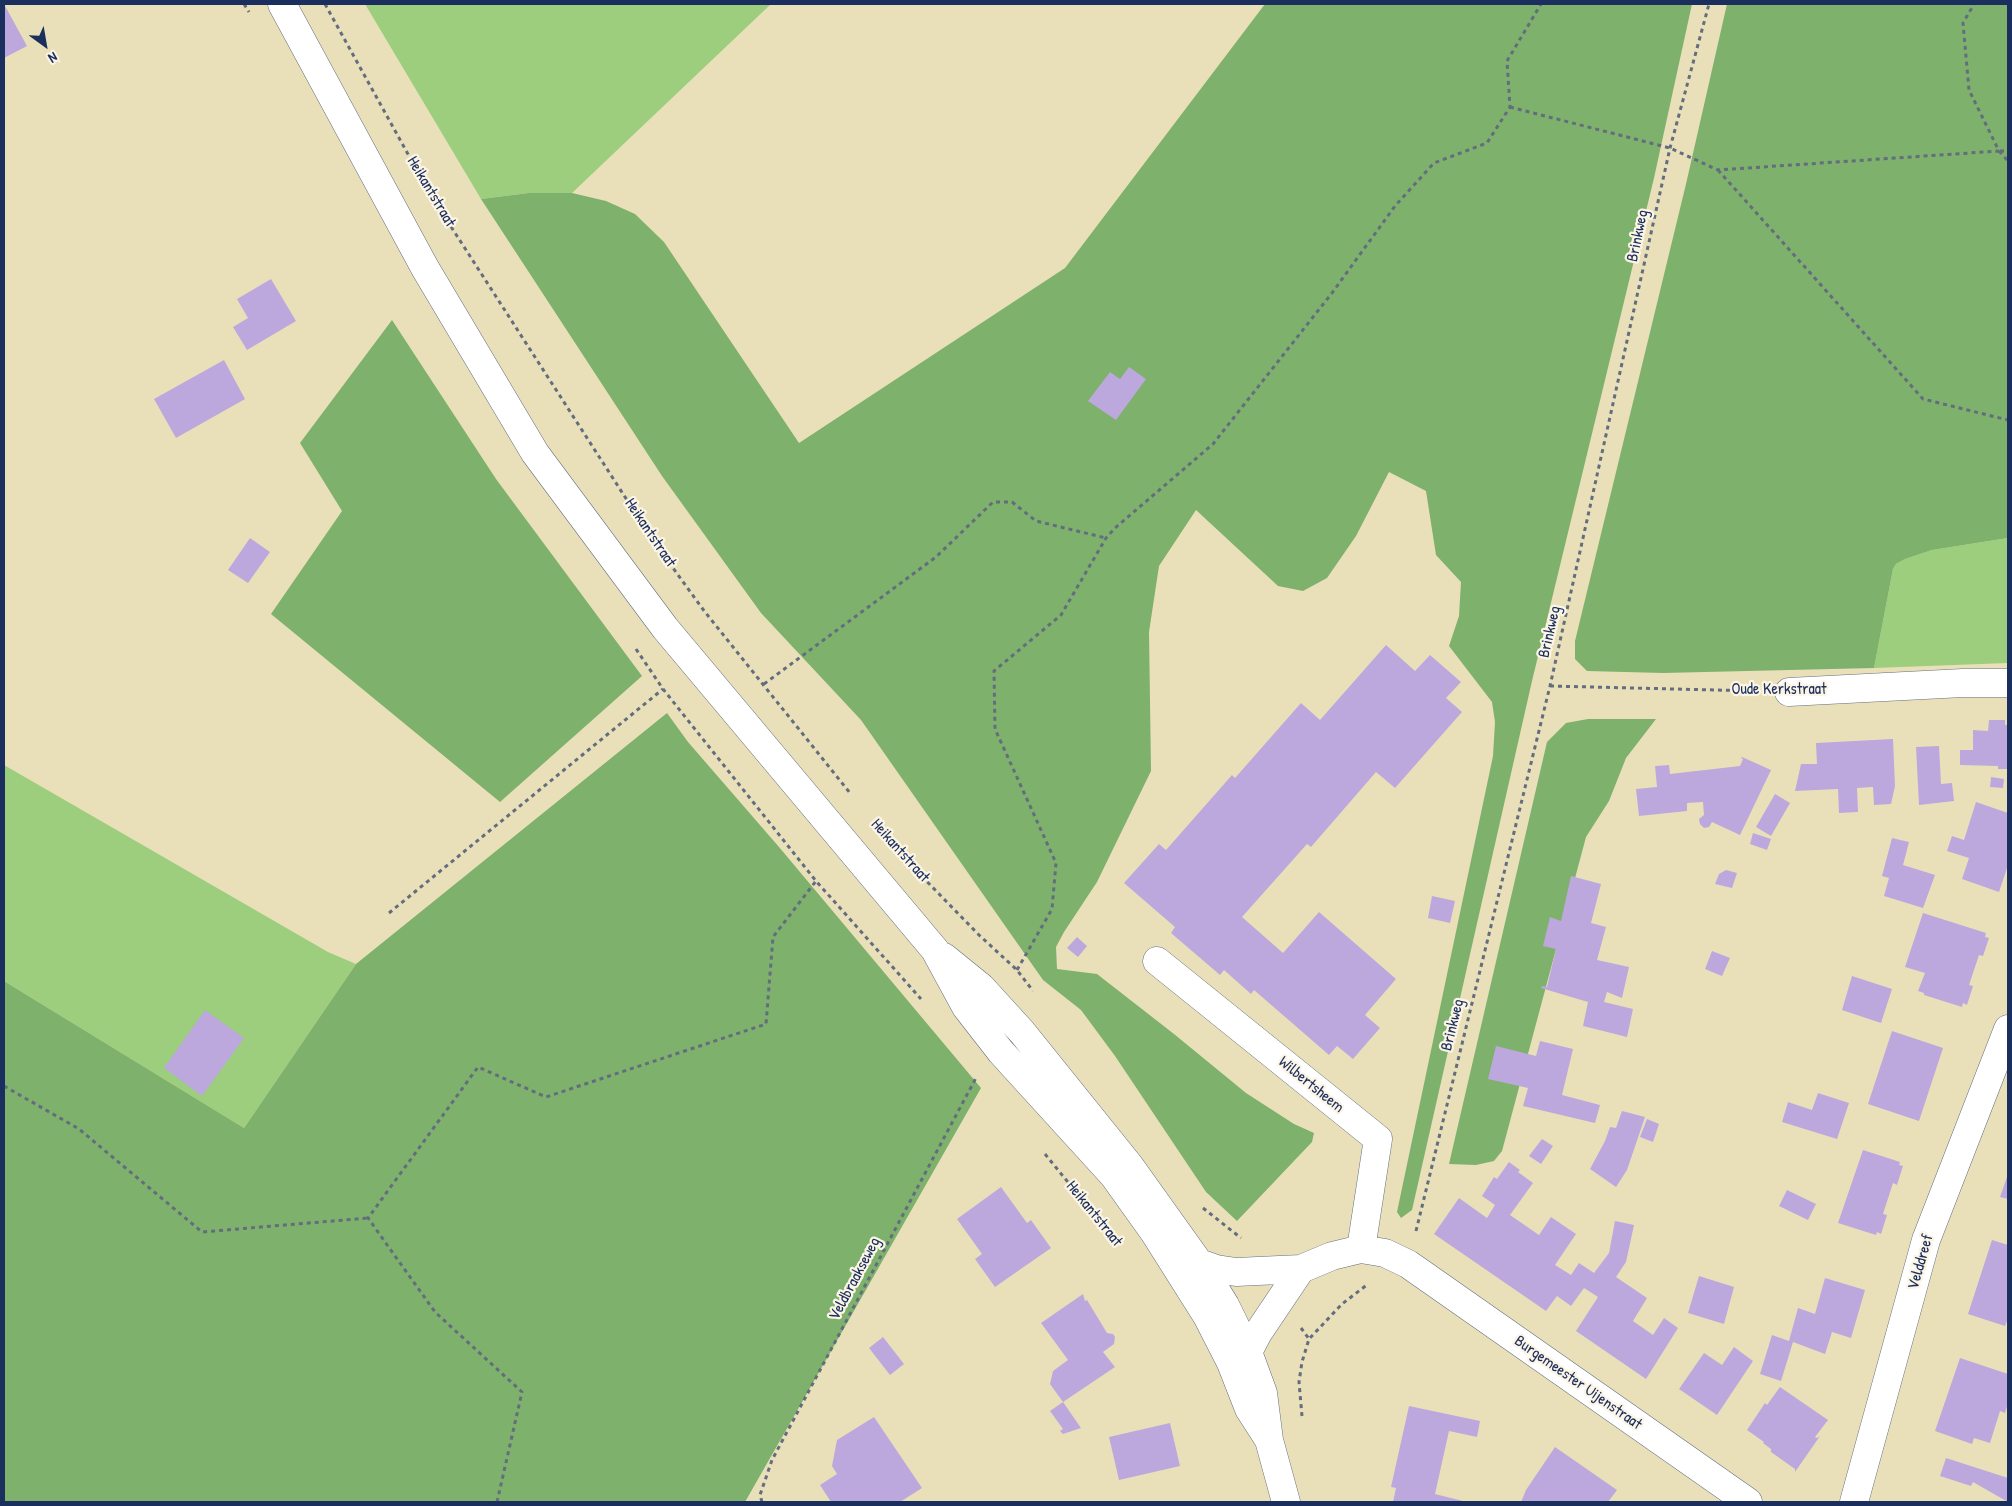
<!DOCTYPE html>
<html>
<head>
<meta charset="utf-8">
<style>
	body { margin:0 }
	#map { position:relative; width:2012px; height:1506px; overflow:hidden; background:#e9e0ba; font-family:"Patrick Hand",sans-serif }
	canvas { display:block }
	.frame { position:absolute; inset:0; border:5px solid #1b2f5e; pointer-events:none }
	.north { position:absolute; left:20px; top:20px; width:50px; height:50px; -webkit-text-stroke:4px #fcf5e5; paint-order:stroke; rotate:148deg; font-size:14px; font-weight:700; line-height:20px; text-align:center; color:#1b2f5e }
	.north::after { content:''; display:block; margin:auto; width:18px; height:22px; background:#1b2f5e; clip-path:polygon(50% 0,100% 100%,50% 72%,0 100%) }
</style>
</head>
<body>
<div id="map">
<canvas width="2012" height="1506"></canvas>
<div class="frame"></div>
<div class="north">N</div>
</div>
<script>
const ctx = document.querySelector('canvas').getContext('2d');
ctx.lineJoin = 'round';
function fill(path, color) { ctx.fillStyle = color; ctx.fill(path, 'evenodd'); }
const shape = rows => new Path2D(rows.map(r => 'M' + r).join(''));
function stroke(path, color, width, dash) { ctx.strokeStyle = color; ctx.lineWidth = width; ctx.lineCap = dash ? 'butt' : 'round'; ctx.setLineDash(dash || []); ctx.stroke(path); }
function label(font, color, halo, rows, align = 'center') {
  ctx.font = font + ' "Patrick Hand",sans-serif'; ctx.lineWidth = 4.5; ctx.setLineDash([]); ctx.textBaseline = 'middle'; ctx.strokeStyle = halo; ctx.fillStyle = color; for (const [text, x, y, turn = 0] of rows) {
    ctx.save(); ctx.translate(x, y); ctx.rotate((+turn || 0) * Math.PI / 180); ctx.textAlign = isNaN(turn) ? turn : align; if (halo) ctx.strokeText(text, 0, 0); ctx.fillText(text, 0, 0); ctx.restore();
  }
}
fill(shape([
	[365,4,771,4,572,193,529,193,481,199],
	[2008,538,2008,663,1874,668,1893,569,1896,564,1905,559,1932,550],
	[4,765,328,952,356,964,244,1128,4,981]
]), '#9dce7d');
fill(shape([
	[1265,4,1692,4,1654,178,1532,681,1412,1210,1401,1218,1397,1212,1493,756,1495,722,1492,702,1449,646,1459,616,1461,582,1436,555,1426,491,1389,472,1356,536,1327,578,1303,591,1278,586,1196,510,1159,566,1149,632,1151,771,1097,882,1064,932,1056,947,1057,969,1097,974,1174,1034,1246,1093,1294,1124,1314,1133,1312,1142,1237,1221,1206,1192,1115,1056,1081,1010,1043,980,861,720,761,613,662,476,481,199,529,193,572,193,606,201,635,214,664,242,799,443,1065,268],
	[1727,4,2008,4,2008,538,1932,550,1905,559,1896,564,1893,569,1874,668,1663,673,1587,671,1575,659,1575,641,1686,184],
	[392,320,496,479,642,676,500,802,271,614,342,511,300,443],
	[667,713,688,742,779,847,981,1088,745,1502,4,1502,4,981,244,1128,356,964],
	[1588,719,1656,719,1626,758,1609,801,1586,837,1502,1151,1494,1161,1476,1165,1449,1164,1547,742,1566,723]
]), '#7eb16c');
fill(shape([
	[4,4,27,46,4,58],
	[271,279,296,321,247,350,233,327,248,318,237,299],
	[224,360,245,399,176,438,154,399],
	[1129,367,1146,379,1116,420,1088,401,1110,372,1120,379],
	[250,538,270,552,248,583,228,570],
	[1386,645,1415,671,1430,655,1461,682,1446,698,1462,712,1395,788,1376,772,1311,847,1307,844,1242,917,1283,953,1319,912,1396,979,1365,1015,1380,1028,1353,1059,1337,1046,1329,1055,1254,990,1251,994,1224,970,1220,975,1171,933,1175,927,1124,883,1159,844,1166,850,1232,775,1235,778,1301,703,1320,720],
	[1989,720,2005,720,2005,725,2008,725,2008,769,1998,769,1998,766,1960,765,1960,750,1973,750,1973,730,1988,731],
	[1893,739,1895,786,1891,804,1874,805,1873,787,1857,788,1858,812,1839,813,1838,789,1795,791,1801,764,1817,764,1816,743],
	[1939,746,1941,784,1952,783,1954,801,1919,805,1916,747],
	[1742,757,1771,770,1740,835,1712,822,1709,827,1704,828,1700,824,1699,819,1704,815,1703,802,1687,803,1687,811,1639,816,1636,789,1657,787,1655,766,1669,765,1670,774,1740,766,1743,759,1741,758],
	[1991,777,2004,779,2003,788,1990,787],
	[1775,794,1790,803,1771,836,1756,827],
	[1976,802,2008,813,2008,865,1999,892,1962,879,1969,858,1947,851,1952,836,1964,840],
	[1753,833,1771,839,1767,850,1750,844],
	[1892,838,1909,842,1903,865,1935,875,1923,908,1884,896,1889,878,1882,876],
	[1726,870,1737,873,1732,888,1715,884,1719,874],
	[1571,876,1601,884,1591,923,1606,927,1597,960,1629,967,1622,998,1607,992,1604,1002,1633,1009,1627,1037,1583,1026,1588,1002,1541,988,1542,986,1547,987,1556,949,1543,946,1550,917,1561,921],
	[1432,896,1455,901,1450,923,1428,918],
	[1923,913,1986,933,1985,937,1989,938,1983,956,1979,955,1969,985,1973,986,1967,1005,1963,1003,1962,1007,1924,995,1924,993,1918,991,1925,973,1905,967],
	[1077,937,1087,946,1078,957,1067,948],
	[1712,951,1730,958,1722,976,1705,969],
	[1852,976,1892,989,1881,1023,1842,1010],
	[205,1010,244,1038,202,1096,164,1068],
	[1892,1031,1943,1048,1919,1121,1868,1104],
	[1540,1041,1573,1049,1562,1095,1600,1105,1595,1123,1523,1106,1528,1088,1488,1079,1496,1046,1536,1056],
	[1818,1093,1849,1103,1837,1139,1782,1122,1788,1102,1812,1110],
	[1622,1111,1645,1117,1627,1170,1616,1187,1590,1169,1605,1141,1610,1127,1616,1128],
	[1647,1119,1659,1124,1653,1142,1640,1137],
	[1542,1139,1553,1146,1541,1164,1529,1156],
	[1863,1150,1900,1162,1899,1165,1903,1166,1897,1185,1893,1183,1883,1214,1887,1215,1881,1234,1877,1232,1876,1235,1838,1223],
	[1509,1162,1520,1170,1518,1172,1533,1183,1510,1215,1539,1235,1551,1217,1576,1234,1555,1265,1571,1275,1579,1263,1594,1273,1609,1253,1615,1221,1634,1225,1626,1262,1616,1277,1647,1298,1633,1321,1653,1335,1664,1318,1678,1328,1646,1379,1576,1331,1598,1297,1584,1288,1571,1306,1557,1296,1546,1311,1434,1234,1459,1198,1487,1218,1495,1205,1482,1196,1494,1177,1497,1179],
	[2008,1174,2008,1199,2000,1197],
	[1001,1187,1027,1223,1031,1220,1051,1248,995,1287,975,1259,982,1254,957,1219],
	[1787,1190,1816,1204,1808,1220,1779,1206],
	[1992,1240,2008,1245,2008,1321,2007,1321,2005,1326,1968,1314],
	[1699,1276,1734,1287,1724,1324,1688,1313],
	[1825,1278,1865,1290,1851,1338,1832,1332,1825,1354,1793,1342,1781,1381,1760,1374,1772,1335,1789,1341,1798,1308,1815,1314],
	[1083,1294,1085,1301,1087,1300,1107,1333,1113,1334,1115,1337,1114,1344,1103,1352,1115,1367,1063,1402,1050,1384,1053,1371,1068,1360,1041,1323],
	[883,1337,904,1364,890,1375,869,1348],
	[1734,1347,1753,1361,1717,1415,1679,1389,1704,1353,1722,1365],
	[1960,1358,2008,1374,2008,1403,2005,1413,2000,1411,1990,1443,1974,1438,1972,1444,1935,1431],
	[1780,1387,1828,1420,1815,1437,1817,1438,1820,1436,1795,1472,1795,1469,1771,1452,1771,1449,1763,1443,1764,1442,1747,1430,1765,1403,1767,1405],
	[1063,1402,1081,1428,1063,1434,1060,1431,1063,1429,1050,1411],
	[1409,1406,1480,1421,1477,1437,1449,1431,1435,1494,1467,1502,1393,1502,1396,1488,1391,1487],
	[874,1417,922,1488,900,1502,831,1502,820,1485,837,1474,832,1466,837,1440],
	[1170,1423,1180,1466,1119,1480,1109,1437],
	[1555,1447,1617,1490,1608,1502,1521,1502,1526,1490],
	[1946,1458,2008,1478,2008,1502,1973,1482,1971,1486,1940,1476]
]), '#bca8dd');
const minor = shape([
	[282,4,425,268,535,453,665,628,935,950,966,1007,1001,1052,1114,1176,1154,1232,1207,1316,1231,1363,1249,1409,1269,1440],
	[1789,692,1963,683,2008,683],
	[944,957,981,987,1022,1032,1129,1165,1199,1263,1225,1305,1248,1352,1263,1393,1269,1440,1286,1502],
	[1157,961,1378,1139,1361,1249],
	[1199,1263,1216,1269,1236,1272,1301,1269,1332,1256,1361,1249,1385,1253,1408,1264,1748,1502],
	[1248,1352,1258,1333,1301,1269],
	[1854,1502,1926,1240,2008,1029]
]);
stroke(minor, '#636d7e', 29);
stroke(shape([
	[244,4,249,12],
	[325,4,430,194,654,542,705,612,850,793],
	[1510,107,1670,148,1718,170,1999,151,1969,90,1963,23,1974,4],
	[1999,151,2008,161],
	[2000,151,2008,151],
	[1718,170,1923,399,2008,420],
	[636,649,663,689,816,881,921,999],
	[764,684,936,557,993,502,1012,502,1036,521,1106,538],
	[1550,686,1757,691],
	[905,859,979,935,1017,970,1033,991],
	[389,913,663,689],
	[1017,970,1052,909,1056,863,995,729,994,671,1061,615,1106,538,1115,528,1213,444,1332,293,1395,206,1434,163,1487,143,1510,107,1507,61,1541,4],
	[4,1086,79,1129,202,1232,368,1218],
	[1045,1154,1120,1246],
	[1203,1208,1241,1238],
	[1416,1231,1550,686,1670,148,1709,4],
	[1301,1328,1309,1339],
	[1302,1416,1299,1382,1302,1362,1309,1339,1342,1304,1368,1284],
	[497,1502,522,1392,435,1312,368,1218,478,1067,546,1097,766,1024,773,937,816,881],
	[762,1502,760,1495,772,1460,977,1076]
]), '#636d7e', 3, [4, 4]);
stroke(minor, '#fff', 28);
label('16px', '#1b2f5e', '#fcf5e5', [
	["Heikantstraat",431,192,59],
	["Brinkweg",1638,236,-78],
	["Heikantstraat",650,533,56],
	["Brinkweg",1550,632,-77],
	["Oude Kerkstraat",1779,690],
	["Heikantstraat",900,851,48],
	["Brinkweg",1453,1025,-76],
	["Wilbertsheem",1311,1085,39],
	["Heikantstraat",1094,1214,51],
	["Velddreef",1921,1262,-74],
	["Veldbraakseweg",855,1279,-62],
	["Burgemeester Uijenstraat",1578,1383,35]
]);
</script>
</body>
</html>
